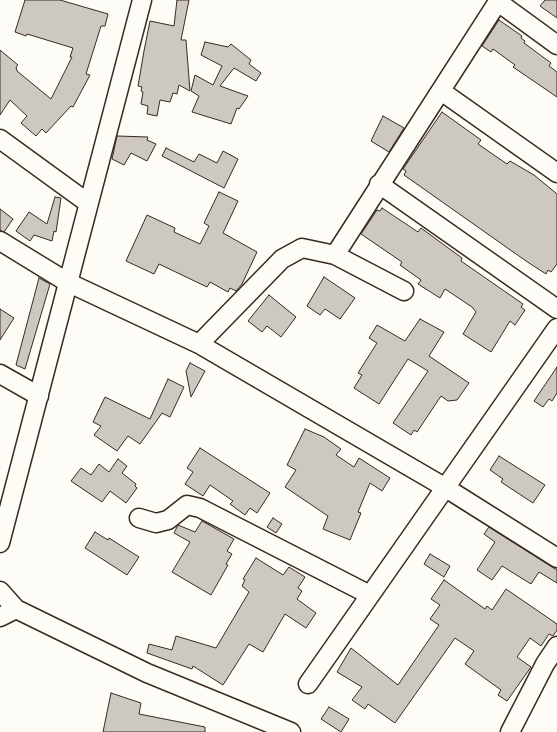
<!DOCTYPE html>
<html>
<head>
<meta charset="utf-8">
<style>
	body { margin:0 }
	canvas { display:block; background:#fdfcf7 }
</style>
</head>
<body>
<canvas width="557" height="732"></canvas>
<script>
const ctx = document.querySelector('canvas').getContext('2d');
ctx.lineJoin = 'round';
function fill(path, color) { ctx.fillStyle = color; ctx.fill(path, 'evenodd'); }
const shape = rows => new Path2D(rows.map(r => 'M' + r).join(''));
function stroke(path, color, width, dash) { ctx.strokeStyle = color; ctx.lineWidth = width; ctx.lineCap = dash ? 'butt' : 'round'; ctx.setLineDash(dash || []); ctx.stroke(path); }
const building = shape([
	[25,0,60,0,108,14,105,26,101,26,86,74,90,75,73,107,71,106,46,133,42,129,36,136,21,123,27,116,10,100,0,115,0,50,18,65,16,67,17,71,51,99,72,57,70,57,73,48,27,34,26,36,15,32,25,0],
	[177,0,189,0,181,40,186,40,190,91,179,85,177,94,173,93,170,102,160,100,157,116,147,114,148,106,141,104,143,92,141,91,142,87,138,86,144,51,150,21,174,26,177,0],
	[545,0,557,0,557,18,540,6,545,0],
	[499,20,522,36,521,38,525,41,524,43,551,63,549,66,557,72,557,97,513,67,515,65,493,49,491,52,482,46,499,20],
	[205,42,228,47,231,44,251,60,249,64,261,73,256,81,234,68,220,86,248,96,239,109,237,108,231,124,192,112,199,96,191,91,195,75,213,85,222,66,201,55,205,42],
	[442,112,481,140,478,144,507,164,510,161,534,175,557,194,557,264,551,272,548,270,546,274,526,261,404,175,406,171,403,169,442,112],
	[383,116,404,128,389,152,371,141,383,116],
	[117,136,148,137,147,140,156,144,147,161,131,153,124,165,112,159,117,136],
	[166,148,194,162,199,154,217,163,223,151,238,159,224,188,162,156,166,148],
	[219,192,238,201,223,233,257,252,242,284,236,291,230,288,228,292,210,282,207,287,159,264,154,274,126,261,147,215,175,228,174,232,200,244,209,226,204,223,219,192],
	[55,197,61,198,56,232,54,231,52,241,34,235,30,241,16,231,29,212,47,224,55,197],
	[382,208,418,232,421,228,462,258,461,261,523,304,521,307,525,310,515,325,510,321,491,352,463,334,476,312,472,307,445,289,440,298,418,284,421,280,400,265,402,262,361,234,377,210,380,211,382,208],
	[0,209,13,219,4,232,0,230,0,209],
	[324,277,355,298,340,319,325,309,320,315,307,306,324,277],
	[39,278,50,284,25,369,16,365,39,278],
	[269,295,296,317,281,337,267,326,262,332,248,321,269,295],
	[0,309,14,318,0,340,0,309],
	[420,319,444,332,429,356,469,383,457,400,448,401,441,396,417,432,414,430,411,435,393,423,428,371,408,359,379,404,354,388,362,375,358,373,377,343,369,338,377,325,405,341,420,319],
	[190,363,205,371,191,397,186,371,190,363],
	[557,367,557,393,552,401,549,399,543,407,534,401,557,367],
	[168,379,184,387,170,417,162,413,140,444,128,436,117,451,94,435,101,426,93,422,105,397,150,419,168,379],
	[305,429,324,437,341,449,336,455,354,467,359,458,390,478,382,491,370,483,358,512,361,513,350,540,323,529,328,516,285,487,296,470,287,465,305,429],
	[200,448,270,493,257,513,250,508,245,515,230,504,233,501,210,485,203,496,185,484,193,472,187,468,200,448],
	[499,456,545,485,533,503,501,482,503,479,490,470,499,456],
	[118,459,127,466,122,473,136,484,135,486,137,488,126,503,110,491,102,502,71,481,81,468,91,475,99,464,109,472,118,459],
	[273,518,282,524,276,533,267,527,273,518],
	[202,521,234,539,227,551,232,554,226,564,228,565,211,595,172,572,190,542,174,533,178,525,195,532,202,521],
	[489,527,557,570,557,583,539,572,531,584,502,566,492,580,477,570,495,542,484,534,489,527],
	[95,532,108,540,109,538,139,557,127,575,85,548,95,532],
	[430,554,450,566,444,577,424,564,430,554],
	[256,558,283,575,289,567,305,577,298,588,302,591,297,599,316,613,306,628,285,614,263,652,249,644,223,685,193,666,192,669,147,653,149,644,172,650,176,636,216,648,249,592,242,586,245,580,243,579,256,558],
	[444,580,485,609,487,606,492,610,506,589,557,624,557,630,553,636,549,634,541,646,530,638,517,657,531,667,507,701,498,695,501,690,465,664,474,651,455,638,395,723,368,704,365,709,352,700,362,687,337,672,351,648,398,685,439,625,430,619,440,605,431,599,444,580],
	[111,693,141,703,139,714,205,727,205,732,103,732,111,693],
	[329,707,349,719,341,732,321,719,329,707]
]);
fill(building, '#cdc8c2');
stroke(building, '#3b2a1e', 1);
const minor = shape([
	[498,2,557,45],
	[441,91,557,173],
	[0,139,88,203],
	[379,184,557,309],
	[0,241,67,282,199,344,446,488,557,558],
	[335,255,499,0],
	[199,344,282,259,302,248,335,255,404,291],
	[0,374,39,396],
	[139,518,156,523,168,520,187,505,200,508,370,595],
	[0,543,142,0],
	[0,591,16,609,147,673,291,732],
	[0,617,16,609],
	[308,684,557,328],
	[510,732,545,664,557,646]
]);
stroke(minor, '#3b2a1e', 21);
stroke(minor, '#fdfcf7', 18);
</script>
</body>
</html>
